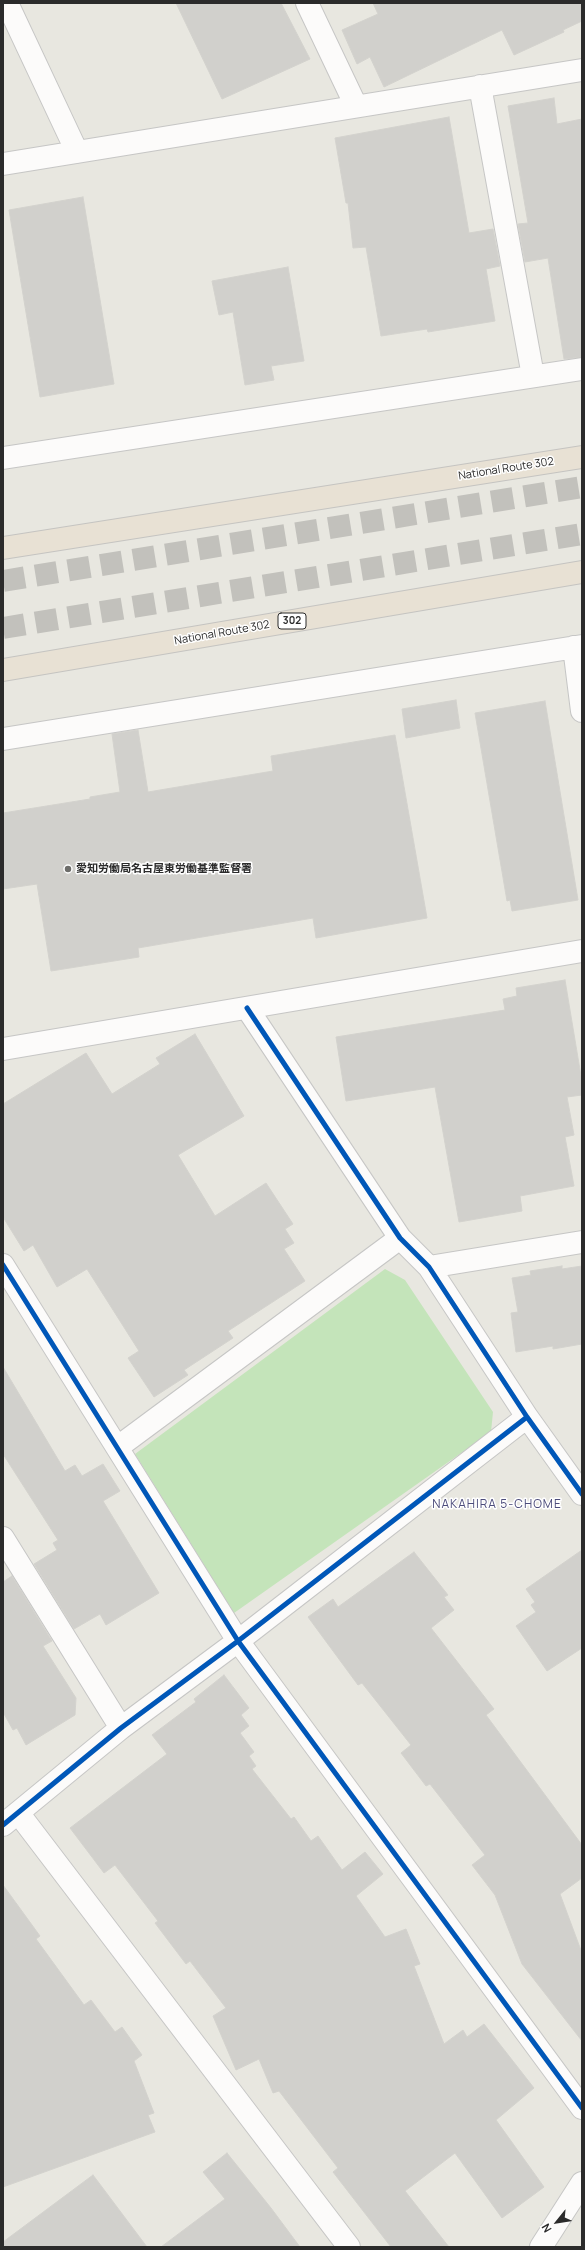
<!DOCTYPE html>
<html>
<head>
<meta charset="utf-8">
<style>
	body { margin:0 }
	#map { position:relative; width:585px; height:2250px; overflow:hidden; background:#e8e7e0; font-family:Manrope,sans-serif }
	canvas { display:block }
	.frame { position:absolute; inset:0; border:4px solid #2b2b2b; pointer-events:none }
	.north { position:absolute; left:537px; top:2202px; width:40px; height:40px; -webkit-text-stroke:3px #fff; paint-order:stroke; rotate:240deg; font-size:11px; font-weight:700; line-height:16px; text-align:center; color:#2b2b2b }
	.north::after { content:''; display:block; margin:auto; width:14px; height:18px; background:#2b2b2b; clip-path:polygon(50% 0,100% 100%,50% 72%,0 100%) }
</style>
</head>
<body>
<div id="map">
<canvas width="585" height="2250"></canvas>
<div class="frame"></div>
<div class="north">N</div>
</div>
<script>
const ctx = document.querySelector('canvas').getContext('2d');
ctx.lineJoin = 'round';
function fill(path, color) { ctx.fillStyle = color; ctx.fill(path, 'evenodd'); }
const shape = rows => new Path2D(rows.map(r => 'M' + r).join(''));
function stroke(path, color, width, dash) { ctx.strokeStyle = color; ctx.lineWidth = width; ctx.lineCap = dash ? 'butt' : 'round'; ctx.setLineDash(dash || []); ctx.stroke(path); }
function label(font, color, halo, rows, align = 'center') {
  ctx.font = font + ' Manrope,"Noto Sans JP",sans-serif'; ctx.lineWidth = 3; ctx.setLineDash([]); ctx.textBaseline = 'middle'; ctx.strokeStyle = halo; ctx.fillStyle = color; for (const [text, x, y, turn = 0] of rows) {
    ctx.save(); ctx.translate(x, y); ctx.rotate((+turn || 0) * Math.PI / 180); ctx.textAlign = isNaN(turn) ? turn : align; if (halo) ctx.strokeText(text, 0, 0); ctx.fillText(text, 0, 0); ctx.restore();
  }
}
fill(shape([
	[385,1269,405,1280,493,1412,491,1432,234,1613,135,1454]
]), '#c4e4ba');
const building = shape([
	[176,3,281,3,310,59,222,99,176,3],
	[373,3,582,3,582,21,563,30,564,32,514,55,502,30,384,87,370,57,357,64,342,30,378,14,373,3],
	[554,98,557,124,582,119,582,357,564,359,548,258,525,262,518,224,528,223,508,106,554,98],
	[449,117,469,233,493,229,500,266,486,269,495,321,428,332,427,329,381,336,366,247,353,248,348,203,346,203,335,138,449,117],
	[83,197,114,384,40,397,9,210,83,197],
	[288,267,304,361,271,366,274,380,245,385,233,312,219,315,212,281,288,267],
	[456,700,460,728,406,738,402,709,456,700],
	[545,701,578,900,512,911,510,900,507,901,475,713,545,701],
	[138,730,148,792,273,771,271,756,395,735,427,918,316,938,313,918,138,948,139,957,51,971,37,884,3,889,3,813,90,799,90,797,120,792,112,734,138,730],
	[565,980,582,1082,582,1095,567,1097,574,1135,565,1137,574,1186,520,1196,522,1211,459,1222,435,1087,346,1101,336,1037,505,1010,503,999,517,996,516,988,565,980],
	[195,1034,244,1116,178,1155,215,1216,266,1183,293,1224,285,1229,294,1243,284,1249,305,1281,228,1331,233,1338,184,1370,188,1375,154,1397,128,1358,139,1351,87,1269,57,1287,33,1245,24,1251,3,1217,3,1104,86,1053,112,1094,160,1064,156,1058,195,1034],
	[562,1266,562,1269,582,1266,582,1344,553,1349,553,1346,516,1352,511,1313,518,1312,512,1278,531,1275,530,1271,562,1266],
	[3,1367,65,1471,75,1465,82,1476,103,1464,120,1491,103,1501,159,1593,106,1625,100,1614,74,1629,34,1564,57,1550,53,1543,58,1540,3,1454,3,1367],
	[582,1550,582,1648,547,1671,516,1626,536,1612,531,1605,535,1602,526,1589,582,1550],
	[414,1552,448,1595,444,1597,454,1610,431,1628,494,1709,486,1715,582,1845,582,1878,560,1894,582,1953,582,2041,522,1964,495,1895,472,1865,485,1855,430,1784,426,1786,401,1753,411,1745,362,1683,358,1685,308,1617,333,1599,338,1607,414,1552],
	[12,1576,52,1641,43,1646,76,1698,75,1715,26,1745,17,1728,13,1730,3,1712,3,1582,12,1576],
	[224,1675,249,1708,241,1715,249,1726,240,1733,254,1752,249,1756,256,1766,252,1769,291,1819,294,1817,311,1841,318,1836,342,1870,365,1852,383,1874,356,1896,385,1937,406,1929,420,1964,414,1966,444,2044,463,2030,467,2037,484,2024,534,2088,496,2120,544,2187,502,2218,455,2153,405,2191,449,2247,391,2247,333,2172,338,2168,279,2091,273,2093,259,2059,236,2070,213,2016,226,2008,190,1961,186,1964,155,1923,158,1921,115,1865,104,1873,70,1828,167,1754,152,1735,196,1702,194,1699,224,1675],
	[3,1885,40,1936,36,1939,84,2005,91,2000,115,2032,122,2027,142,2055,134,2061,154,2113,148,2115,155,2132,3,2187,3,1885],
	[227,2153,271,2208,300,2247,161,2247,225,2199,203,2172,227,2153],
	[93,2175,147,2247,3,2247,3,2242,93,2175]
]);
fill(building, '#d1d0cc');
stroke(building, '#d3d2cd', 1);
stroke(shape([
	[3,581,582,487],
	[3,628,582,534]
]), '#c2c1bc', 22, [22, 11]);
const minor = shape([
	[7,3,77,152],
	[307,3,356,106],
	[480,86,533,376],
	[3,164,582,70],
	[3,458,582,369],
	[574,647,582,711],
	[3,739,582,646],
	[247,1008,400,1238,429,1267,527,1417,582,1494],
	[3,1049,582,951],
	[3,1265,238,1641,582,2108],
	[429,1267,582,1242],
	[118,1447,400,1238],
	[3,1538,121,1728],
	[19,1814,349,2247],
	[3,1825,121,1728,238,1641,527,1417],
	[541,2247,582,2183]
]);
const highway = shape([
	[3,548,582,457],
	[3,670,582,572]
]);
stroke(minor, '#c6c6c5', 24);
stroke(highway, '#c5c4c1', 24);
stroke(minor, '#fcfbfa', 22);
stroke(highway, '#e8e1d4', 22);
stroke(shape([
	[247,1008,400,1238,429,1267,527,1417,582,1494],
	[3,1265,238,1641,582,2108],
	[3,1825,121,1728,238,1641,527,1417]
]), '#0057b8', 5);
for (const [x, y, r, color] of [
	[68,869,4,"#6d6d6a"]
]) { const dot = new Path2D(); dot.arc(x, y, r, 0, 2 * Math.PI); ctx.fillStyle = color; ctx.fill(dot); stroke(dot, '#fff', 1.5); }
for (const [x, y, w] of [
	[292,621,28]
]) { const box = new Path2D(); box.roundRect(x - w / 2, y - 8, w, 16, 3); ctx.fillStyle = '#fff'; ctx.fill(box); stroke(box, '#2b2b2b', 1); }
label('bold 10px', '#2b2b2b', null, [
	["302",292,621]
]);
label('11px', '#2b2b2b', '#fff', [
	["National Route 302",506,469,-9],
	["National Route 302",222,633,-10]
]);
label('bold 11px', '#2b2b2b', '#fff', [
	["愛知労働局名古屋東労働基準監督署",76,869]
], 'left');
ctx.letterSpacing = '1px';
label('12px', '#4c4c7b', '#fff', [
	["NAKAHIRA 5-CHOME",497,1505]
]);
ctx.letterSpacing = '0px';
</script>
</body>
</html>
